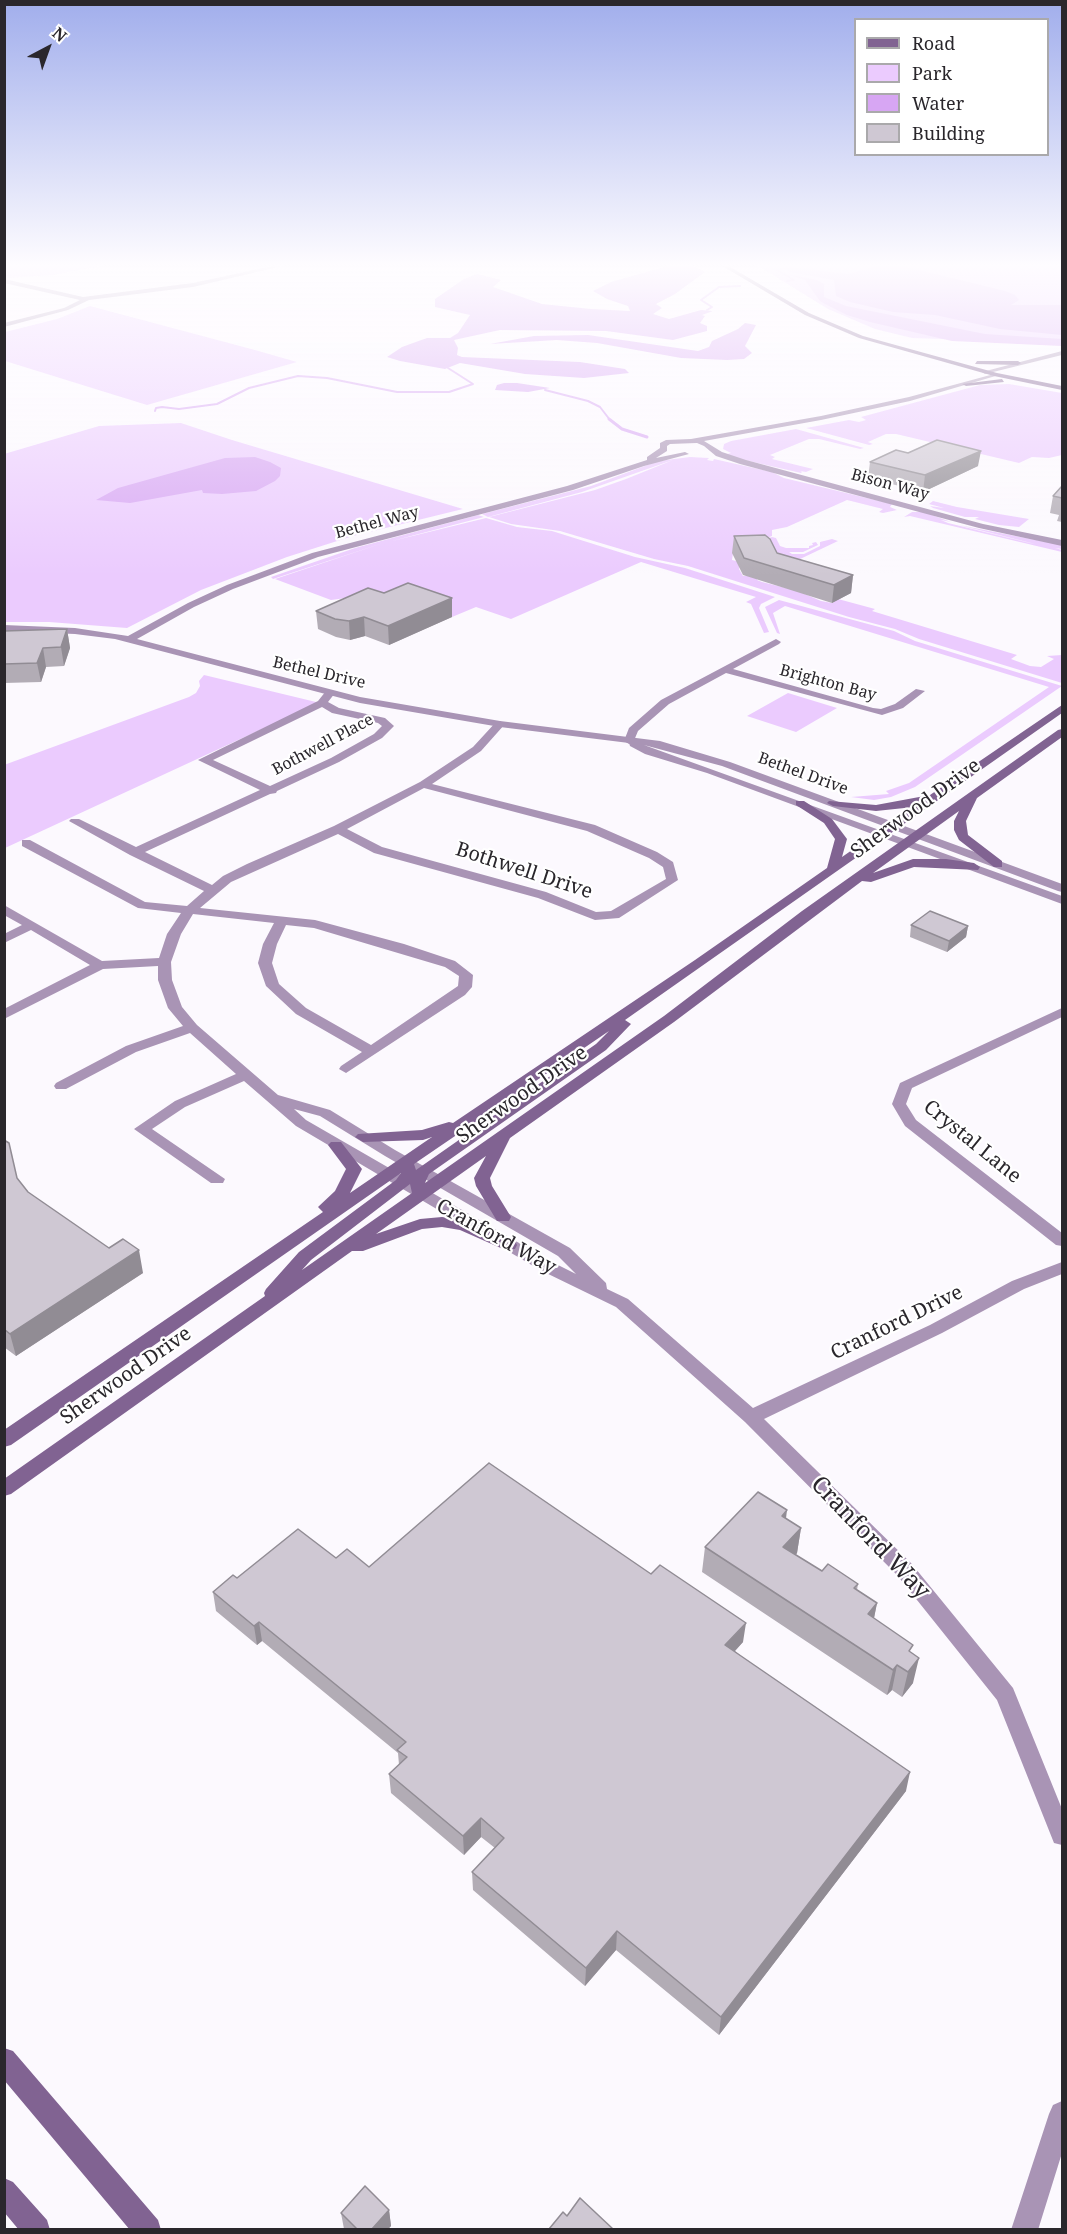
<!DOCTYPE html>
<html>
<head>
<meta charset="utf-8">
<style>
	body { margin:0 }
	#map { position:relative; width:1067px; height:2234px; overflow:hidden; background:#fcf9fe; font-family:"Noto Serif",serif }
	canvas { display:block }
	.frame { position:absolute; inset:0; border:6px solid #2a272c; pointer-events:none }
	.legend { position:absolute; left:854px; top:18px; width:195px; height:138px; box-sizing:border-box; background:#fff; border:2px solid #aaa9ab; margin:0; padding:8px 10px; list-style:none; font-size:18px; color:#2a272c }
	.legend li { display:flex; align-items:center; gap:12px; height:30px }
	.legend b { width:30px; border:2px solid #aaa9ab }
	.north { position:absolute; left:18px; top:18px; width:60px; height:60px; -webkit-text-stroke:4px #fff; paint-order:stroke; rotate:41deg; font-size:16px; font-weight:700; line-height:24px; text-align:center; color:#2a272c }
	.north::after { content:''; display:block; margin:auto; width:21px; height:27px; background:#2a272c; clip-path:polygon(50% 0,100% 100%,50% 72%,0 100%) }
</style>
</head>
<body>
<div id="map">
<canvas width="1067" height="2234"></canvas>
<div class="frame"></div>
<ul class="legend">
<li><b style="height:8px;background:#816392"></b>Road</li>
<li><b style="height:16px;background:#ebcbfe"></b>Park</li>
<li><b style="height:16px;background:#d7a6f3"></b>Water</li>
<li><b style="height:16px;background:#cfc8d3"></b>Building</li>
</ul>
<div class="north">N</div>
</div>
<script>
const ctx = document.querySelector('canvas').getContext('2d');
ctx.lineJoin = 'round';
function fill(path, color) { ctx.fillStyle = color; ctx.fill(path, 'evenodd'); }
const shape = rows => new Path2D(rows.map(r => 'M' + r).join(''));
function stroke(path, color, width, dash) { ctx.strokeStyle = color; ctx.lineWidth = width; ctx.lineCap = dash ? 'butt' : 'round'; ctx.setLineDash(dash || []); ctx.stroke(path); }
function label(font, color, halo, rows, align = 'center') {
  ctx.font = font + ' "Noto Serif",serif'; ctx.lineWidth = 4.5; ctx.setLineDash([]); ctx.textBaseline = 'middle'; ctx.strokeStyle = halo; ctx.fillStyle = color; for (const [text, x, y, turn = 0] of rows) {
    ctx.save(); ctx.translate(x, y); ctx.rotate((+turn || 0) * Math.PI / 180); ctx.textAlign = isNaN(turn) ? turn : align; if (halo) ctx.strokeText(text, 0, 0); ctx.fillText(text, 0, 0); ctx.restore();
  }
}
fill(shape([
	[4,264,111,264,53,275,10,278,5,277],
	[755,264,1062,264,1062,343,912,338,875,329,828,309],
	[90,306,255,350,297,362,147,405,5,361,5,332,57,319],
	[1009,384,1062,393,1062,455,1049,458,1032,457,1019,463,896,434,886,434,868,442,873,444,869,445,806,428,849,420,859,422,866,420,861,417,980,385],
	[181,423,232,440,463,509,353,536,287,557,201,590,127,628,49,622,5,622,4,454,99,426],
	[796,429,864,448,860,449,819,439,809,439,770,455,775,457,772,459,813,469,806,472,800,471,802,472,801,473,740,459,727,454,731,453,723,449,724,444,731,441],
	[690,457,709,458,707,460,713,461,714,459,772,472,784,478,892,504,890,507,897,510,883,513,879,512,883,509,847,500,787,527,772,530,772,536,759,541,772,537,776,538,780,546,786,548,809,548,809,546,813,545,812,543,816,542,818,545,803,552,789,552,792,554,804,554,820,546,820,542,832,539,838,541,798,560,733,553,732,560,740,562,739,569,743,576,757,576,757,580,762,582,798,591,821,601,832,603,838,599,875,609,872,611,1017,655,1011,659,1030,666,1041,667,1054,659,1047,656,1062,655,1062,683,919,639,895,629,849,617,688,566,654,559,560,531,511,524,489,517,595,490,626,479,673,460,582,492,488,517,482,514,591,486,658,461],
	[933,501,957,507,1029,519,1019,527,999,525,975,519,979,517,965,517,933,508,930,506,944,508,929,504],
	[912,512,924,512,951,522,941,520,948,523,1030,543,1035,544,959,525,1062,545,1062,549,1055,548,1062,550,1062,552,910,516,904,517],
	[478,515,484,517,392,541,486,518,517,527,552,531,635,557,685,568,775,597,761,604,759,608,769,632,764,633,751,604,746,602,756,597,641,562,511,619,476,607,452,617,346,598,331,600,275,579,386,542,273,579,271,577,355,548],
	[779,600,894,631,915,641,1062,686,915,787,891,797,874,800,851,797,889,794,886,791,909,783,1049,687,785,606,773,613,780,634,777,633,765,607],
	[204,675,316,702,316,704,5,848,4,765,189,697,196,693,200,686,199,681],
	[788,693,837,708,796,732,747,716]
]), '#ebcbfe');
fill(shape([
	[786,274,817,280,824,284,824,297,846,306,985,334,1062,339,1062,346,952,341,870,322,847,315,827,305,820,301,805,280],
	[745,323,756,325,745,346,752,353,744,359,727,360,681,358,597,343,557,340,490,344,534,336,588,335,698,351,709,347,712,341,738,329]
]), '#d8a6f3');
fill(shape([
	[675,264,690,264,705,272,675,294,656,304,662,308,653,314,669,319,701,310,713,311,702,315,705,316,700,323,707,326,707,331,673,340,606,331,500,330,454,340,458,348,457,355,462,357,580,362,625,369,629,373,584,378,525,374,460,363,445,369,400,361,387,357,402,347,427,338,450,338,458,333,470,315,435,307,435,299,464,279,477,274,501,280,493,287,542,304,591,309,630,311,628,306,607,299,593,291,611,282],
	[883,264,895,264,1005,291,1015,295,1019,300,1011,305,1062,305,1062,335,1000,329,935,315,893,312,850,302,836,296,834,280,790,272,784,269,789,267,848,274],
	[504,383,517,383,550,388,528,392,495,390,497,385],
	[255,457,270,462,281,468,280,476,275,481,256,491,222,494,203,493,202,490,130,503,96,500,118,488,225,458]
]), '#d7a6f3');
stroke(shape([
	[786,268,777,270,794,280,787,281],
	[707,310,712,307,701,300,719,287,740,286],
	[545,390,588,401,600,407,610,420],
	[155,411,156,408,162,407,179,409,217,404,249,388,298,376,327,378,397,392,449,392,473,384,448,368]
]), '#d7a6f3', 2);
stroke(shape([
	[609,419,622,429,647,437]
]), '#d7a6f3', 3);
fill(shape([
	[282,264,291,264,193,287,89,300,68,310,4,327,4,323,64,308,80,300,4,283,4,279,83,297,193,283,282,264],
	[1062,351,1062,355,985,374,982,372,1062,351],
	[776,639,781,642,779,644,733,669,873,708,881,709,895,704,916,689,925,691,903,708,882,715,726,673,669,704,638,731,633,743,629,744,624,741,629,728,661,700,776,639],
	[330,690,335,693,328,702,339,708,385,718,394,726,382,738,339,762,277,791,276,793,270,794,145,852,212,885,223,876,247,864,334,826,420,782,473,747,496,722,500,721,505,724,481,751,432,784,595,825,657,852,673,862,678,880,619,918,595,920,538,898,374,853,338,834,231,882,200,908,315,920,404,944,455,961,473,975,472,987,465,995,346,1073,339,1069,341,1066,362,1052,296,1014,266,986,258,963,263,944,274,923,193,914,181,934,171,962,172,980,182,1007,197,1025,278,1095,330,1110,395,1150,570,1248,606,1283,607,1289,628,1299,753,1408,930,1325,1012,1281,1062,1262,1062,1274,1024,1289,942,1333,764,1419,911,1563,1013,1688,1062,1809,1062,1845,1054,1843,997,1700,897,1575,745,1422,616,1307,540,1270,296,1126,244,1081,185,1107,152,1129,225,1179,223,1183,211,1183,134,1129,175,1101,236,1074,190,1033,136,1052,66,1089,56,1089,54,1086,56,1083,126,1046,183,1026,168,1008,158,980,158,966,103,969,4,1019,4,1009,90,965,31,930,4,943,4,934,22,925,4,915,4,905,102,961,159,958,167,934,181,913,138,908,22,846,22,840,30,840,145,902,187,906,204,891,130,855,69,821,71,819,79,819,136,847,260,790,198,760,318,701,326,691,330,690],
	[322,707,332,713,378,723,382,726,374,734,331,758,270,786,213,760,322,707],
	[424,788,587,831,649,858,663,867,666,879,611,911,596,912,546,892,382,847,347,829,424,788],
	[286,925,314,928,445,967,459,976,458,986,371,1045,306,1008,279,984,272,963,277,944,286,925],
	[294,1109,320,1116,385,1156,558,1256,576,1274,552,1262,306,1120,294,1109],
	[1062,1008,1062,1017,912,1088,906,1104,916,1120,1062,1233,1062,1246,1056,1245,905,1126,892,1104,900,1083,1062,1008],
	[1062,2101,1062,2153,1038,2230,1011,2230,1049,2114,1053,2105,1062,2101]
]), '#a994b5');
fill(shape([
	[994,374,999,375,910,401,821,420,704,441,722,452,746,460,983,524,1062,540,1062,546,979,528,740,464,716,456,704,446,697,443,670,444,667,446,667,451,656,458,685,452,689,454,644,466,573,490,318,557,233,589,194,607,137,639,360,697,500,721,660,741,730,762,1062,884,1062,892,1058,891,722,766,644,745,1062,896,1062,904,707,773,645,754,630,746,629,743,500,727,360,703,115,639,75,634,4,631,4,625,75,628,128,636,188,603,227,585,312,553,567,486,647,460,647,457,660,448,660,443,666,440,691,439,821,416,909,397,994,374]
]), '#a994b5');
fill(shape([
	[719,264,725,264,809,313,863,336,997,373,1062,386,1062,390,994,376,859,338,805,315,719,264],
	[977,361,1018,361,1021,363,1018,365,975,364,977,361],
	[1002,379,1004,382,966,386,962,384,1002,379],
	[1062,705,1062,713,625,1020,631,1024,606,1050,429,1174,425,1183,664,1016,802,911,1058,730,1062,729,1062,737,977,798,966,821,968,835,1002,861,1002,867,994,867,959,840,954,830,954,821,959,811,873,873,913,859,946,859,974,863,980,867,978,870,914,867,871,882,862,881,674,1022,510,1138,490,1178,492,1186,511,1217,509,1221,497,1221,476,1186,474,1178,486,1156,376,1234,420,1219,442,1217,469,1221,515,1241,517,1245,515,1249,503,1249,460,1230,442,1227,422,1229,363,1251,352,1251,11,1494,4,1496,4,1479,265,1296,264,1293,266,1289,299,1252,396,1180,401,1173,11,1445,4,1447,4,1430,323,1212,318,1207,335,1191,346,1169,328,1145,331,1142,341,1142,362,1169,350,1193,432,1137,423,1140,363,1142,355,1137,358,1134,422,1130,449,1122,453,1123,695,960,827,868,835,839,824,823,796,805,796,801,804,801,832,819,847,839,842,857,914,807,876,811,833,806,827,803,829,801,876,805,930,795,1062,705],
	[609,1031,596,1044,416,1170,414,1164,609,1031],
	[410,1184,412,1193,302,1270,311,1260,410,1184],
	[4,2048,13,2051,158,2220,161,2230,130,2230,4,2080,4,2048],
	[4,2178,13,2182,47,2220,50,2230,19,2230,4,2212,4,2178]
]), '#816392');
fill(shape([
	[908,453,978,466,923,492,868,478,870,462],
	[1062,486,1062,522,1057,521,1059,515,1050,513,1053,496],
	[734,536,777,553,853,575,851,593,832,603,743,575,732,553],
	[316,611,452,617,389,645,365,636,350,640,336,637,318,629],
	[67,629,70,648,64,666,46,667,41,682,4,683,4,631],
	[911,925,968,926,966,937,947,952,910,937],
	[4,1140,17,1178,28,1192,143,1273,16,1356,4,1347],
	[786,1518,801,1528,797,1553,796,1555,822,1571,858,1584,857,1590,877,1603,874,1618,911,1653,913,1683,902,1697,892,1690,887,1695,702,1572,705,1547],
	[336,1558,369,1567,743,1642,735,1651,906,1791,719,2035,616,1950,585,1986,473,1890,472,1872,495,1848,481,1837,464,1855,391,1793,389,1774,399,1765,398,1753,262,1641,257,1645,216,1611,213,1592,237,1578],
	[389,2210,391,2226,388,2229,344,2229,341,2213]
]), '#b2acb5');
fill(shape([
	[981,451,978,466,923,492,925,475],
	[853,575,851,593,832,603,834,585],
	[452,598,452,617,389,645,388,626],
	[364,617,365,636,350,640,349,621],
	[67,629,70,648,64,666,61,647],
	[43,648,46,667,41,682,37,663],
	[968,926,966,937,947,952,949,941],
	[139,1250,143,1273,16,1356,10,1334],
	[787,1510,784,1535,782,1516],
	[801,1528,797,1553,780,1572,783,1547],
	[877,1603,872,1628,868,1614],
	[259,1622,262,1641,257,1645,254,1626],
	[746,1623,743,1642,723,1664,725,1645],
	[919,1658,913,1683,902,1697,908,1672],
	[897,1665,892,1690,887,1695,893,1670],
	[910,1772,906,1791,719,2035,721,2017],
	[481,1818,481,1837,464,1855,463,1836],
	[617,1931,616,1950,585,1986,586,1968],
	[389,2210,391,2226,388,2229,372,2229]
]), '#918c94');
const building = shape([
	[937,440,981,451,925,475,870,462,896,450,908,453,937,440],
	[1062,486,1062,498,1053,496,1062,486],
	[765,535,770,539,777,553,853,575,834,585,744,558,734,536,765,535],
	[408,583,452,598,388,626,364,617,349,621,335,619,316,611,368,588,384,593,408,583],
	[67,629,61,647,43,648,37,663,4,664,4,631,67,629],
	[930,911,968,926,949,941,911,925,930,911],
	[4,1140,9,1143,17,1178,28,1192,109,1248,123,1239,139,1250,10,1334,4,1329,4,1140],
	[489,1463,651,1574,660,1565,746,1623,725,1645,910,1772,721,2017,617,1931,586,1968,472,1872,504,1838,481,1818,463,1836,389,1774,407,1757,397,1750,406,1742,259,1622,254,1626,213,1592,233,1575,237,1578,298,1529,336,1558,347,1549,369,1567,489,1463],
	[758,1492,787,1510,782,1516,801,1528,783,1547,822,1571,828,1564,858,1584,854,1588,877,1603,868,1614,913,1645,909,1651,919,1658,908,1672,897,1665,893,1670,705,1547,758,1492],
	[365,2186,389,2210,372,2229,357,2229,341,2213,365,2186],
	[580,2198,613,2229,549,2229,563,2212,567,2216,580,2198]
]);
fill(building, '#cfc8d3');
stroke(building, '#918c94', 1.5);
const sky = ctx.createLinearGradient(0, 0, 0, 576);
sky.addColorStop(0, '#a1aeec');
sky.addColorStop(0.46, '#fefcff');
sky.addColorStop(1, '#fefcff00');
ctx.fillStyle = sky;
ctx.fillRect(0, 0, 1067, 576);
label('16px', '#2a272c', '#fff', [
	["Bison Way",890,485,15],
	["Bethel Way",377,523,-15],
	["Bethel Drive",319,673,13],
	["Brighton Bay",828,683,15],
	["Bothwell Place",323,745,-28],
	["Bethel Drive",803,774,20]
]);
label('20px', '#2a272c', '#fff', [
	["Sherwood Drive",916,809,-36],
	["Bothwell Drive",524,871,18],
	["Sherwood Drive",522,1095,-35],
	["Crystal Lane",972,1142,39],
	["Cranford Way",496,1237,29],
	["Cranford Drive",897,1323,-26],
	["Sherwood Drive",126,1376,-35]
]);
label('24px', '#2a272c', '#fff', [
	["Cranford Way",870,1538,46]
]);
</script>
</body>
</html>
